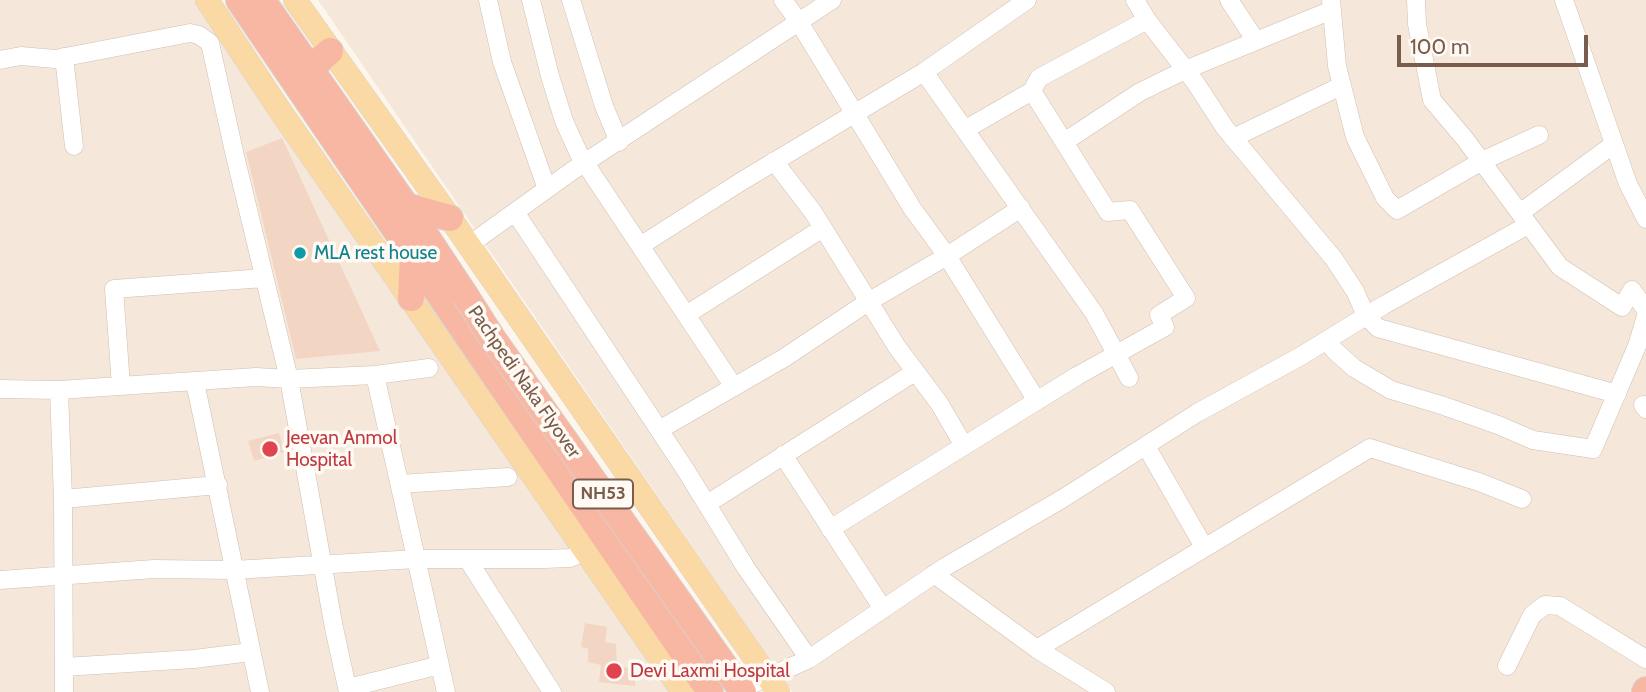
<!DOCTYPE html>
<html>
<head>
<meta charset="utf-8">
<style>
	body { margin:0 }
	#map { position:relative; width:1646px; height:692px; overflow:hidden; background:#fdf6ec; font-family:Cabin,sans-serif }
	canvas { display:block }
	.scale { position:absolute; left:1397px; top:35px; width:191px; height:32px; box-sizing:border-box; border:4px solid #7a5c4d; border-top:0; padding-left:9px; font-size:21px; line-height:24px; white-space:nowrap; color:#7a5c4d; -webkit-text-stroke:5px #fffaf3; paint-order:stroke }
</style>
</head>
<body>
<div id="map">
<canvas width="1646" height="692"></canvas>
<div class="scale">100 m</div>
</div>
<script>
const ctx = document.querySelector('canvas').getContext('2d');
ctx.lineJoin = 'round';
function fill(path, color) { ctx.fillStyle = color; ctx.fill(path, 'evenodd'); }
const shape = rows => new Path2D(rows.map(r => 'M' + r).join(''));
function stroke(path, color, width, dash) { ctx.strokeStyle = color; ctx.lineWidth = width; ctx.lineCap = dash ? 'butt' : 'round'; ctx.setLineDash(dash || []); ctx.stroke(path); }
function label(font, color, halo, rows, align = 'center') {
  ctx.font = font + ' Cabin,sans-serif'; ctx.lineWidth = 7; ctx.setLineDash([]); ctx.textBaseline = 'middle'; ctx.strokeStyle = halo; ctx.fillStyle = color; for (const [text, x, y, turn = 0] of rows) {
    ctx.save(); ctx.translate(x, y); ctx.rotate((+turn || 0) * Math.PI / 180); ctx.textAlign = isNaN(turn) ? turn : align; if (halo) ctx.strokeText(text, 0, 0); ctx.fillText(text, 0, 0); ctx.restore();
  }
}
fill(shape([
	[0,0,197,0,669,692,0,692],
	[318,0,1646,0,1646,692,792,692]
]), '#f5e8da');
fill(shape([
	[282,138,283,140,380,351,296,359,246,152],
	[279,433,284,452,254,461,248,441],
	[585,623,607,627,605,642,616,644,617,665,636,670,635,686,599,682,601,665,588,662,588,649,581,647]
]), '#f3d5c3');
const minor = shape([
	[488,0,502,62,547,189],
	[531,0,550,76,564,121,579,154,734,387],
	[571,0,604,106,619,142],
	[783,0,799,22,912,208,947,256,1037,401],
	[1135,0,1147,20,1195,82,1225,128,1334,259,1355,291,1366,316,1378,328,1617,394],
	[1229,0,1256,41],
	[1331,0,1337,66,1355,137,1385,198,1397,210,1482,161,1539,135],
	[1416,0,1417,24,1432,100,1465,139,1560,267,1622,307,1632,290,1646,310],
	[1564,0,1628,184,1646,219],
	[64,57,74,146],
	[0,60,21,56,55,59,190,33,199,35,210,43,235,156,289,379,334,628,348,692],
	[924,72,1094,313,1129,378],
	[966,129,1032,91,1039,78,1147,20],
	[1233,138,1341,86],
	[1064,142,1140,92,1185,70,1332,10],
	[774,161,813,212,897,347,939,403,964,446],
	[515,212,685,469,746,568,809,659],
	[1520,213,1614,144],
	[469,245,572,171,832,0],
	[640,246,742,181,924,72,1027,0],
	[686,315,823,228],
	[1327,340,1334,350,1354,368,1391,390,1441,405,1498,425,1533,440,1593,449,1637,346,1646,316],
	[375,375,446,692],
	[195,382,260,692],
	[121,386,114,289,264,278],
	[0,389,59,390,256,377,289,379,375,375,429,368],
	[59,390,63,499,64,692],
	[1643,405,1646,409],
	[659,430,784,358,868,302,947,256,1021,208],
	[1146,446,1204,547],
	[783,455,883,609],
	[400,484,508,477],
	[63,499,218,485],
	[707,504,915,372],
	[830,529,1077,376,1165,327,1159,315,1186,298,1130,210,1108,212,1032,91],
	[468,560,552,692],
	[934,574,1037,649,1106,692],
	[0,580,154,569,234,570,416,559,544,559,570,558,585,552],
	[1037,649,1370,448,1479,482,1522,499],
	[1507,666,1532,615,1545,605,1560,606,1646,659],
	[64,667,194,659,251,652],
	[755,683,809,659,945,567,1062,499,1197,413,1301,356,1384,305,1528,225],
	[348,688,440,665]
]);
const major = shape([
	[207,0,279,109,683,692],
	[295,0,450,218,778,692]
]);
const highway = shape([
	[239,0,710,692],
	[262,0,406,206,465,295],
	[310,69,330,51],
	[406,206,450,218],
	[411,298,413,257],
	[1645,692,1646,690]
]);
stroke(minor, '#d1beb0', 19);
stroke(major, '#dad1cd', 24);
stroke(highway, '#dad1cd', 28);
stroke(minor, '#fff', 18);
stroke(major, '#fbd9a5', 23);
stroke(highway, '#f7b7a3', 26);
const highwayBridge = shape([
	[465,295,493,339,743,692]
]);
stroke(highwayBridge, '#dad1cd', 28, []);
stroke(highwayBridge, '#f7b7a3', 26);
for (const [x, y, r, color] of [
	[300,253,7,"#0f9aa8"],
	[270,449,9,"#e0444e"],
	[614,671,9,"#e0444e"]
]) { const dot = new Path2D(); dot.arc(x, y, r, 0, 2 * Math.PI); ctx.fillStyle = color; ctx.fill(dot); stroke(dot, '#fffaf3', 2.5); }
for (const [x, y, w] of [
	[603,494,60]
]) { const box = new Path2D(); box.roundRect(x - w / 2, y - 14.5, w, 29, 5); ctx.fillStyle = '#fffaf3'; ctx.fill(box); stroke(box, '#7a5c4d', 2); }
label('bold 18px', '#7a5c4d', null, [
	["NH53",603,494]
]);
label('19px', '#0d838f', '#fffaf3', [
	["MLA rest house",314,253]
], 'left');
label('19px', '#7a5c4d', '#fffaf3', [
	["Pachpedi Naka Flyover",524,382,55]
]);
label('19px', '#be3a42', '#fffaf3', [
	["Jeevan Anmol",286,438],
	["Hospital",286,460],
	["Devi Laxmi Hospital",630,671]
], 'left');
</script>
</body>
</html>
